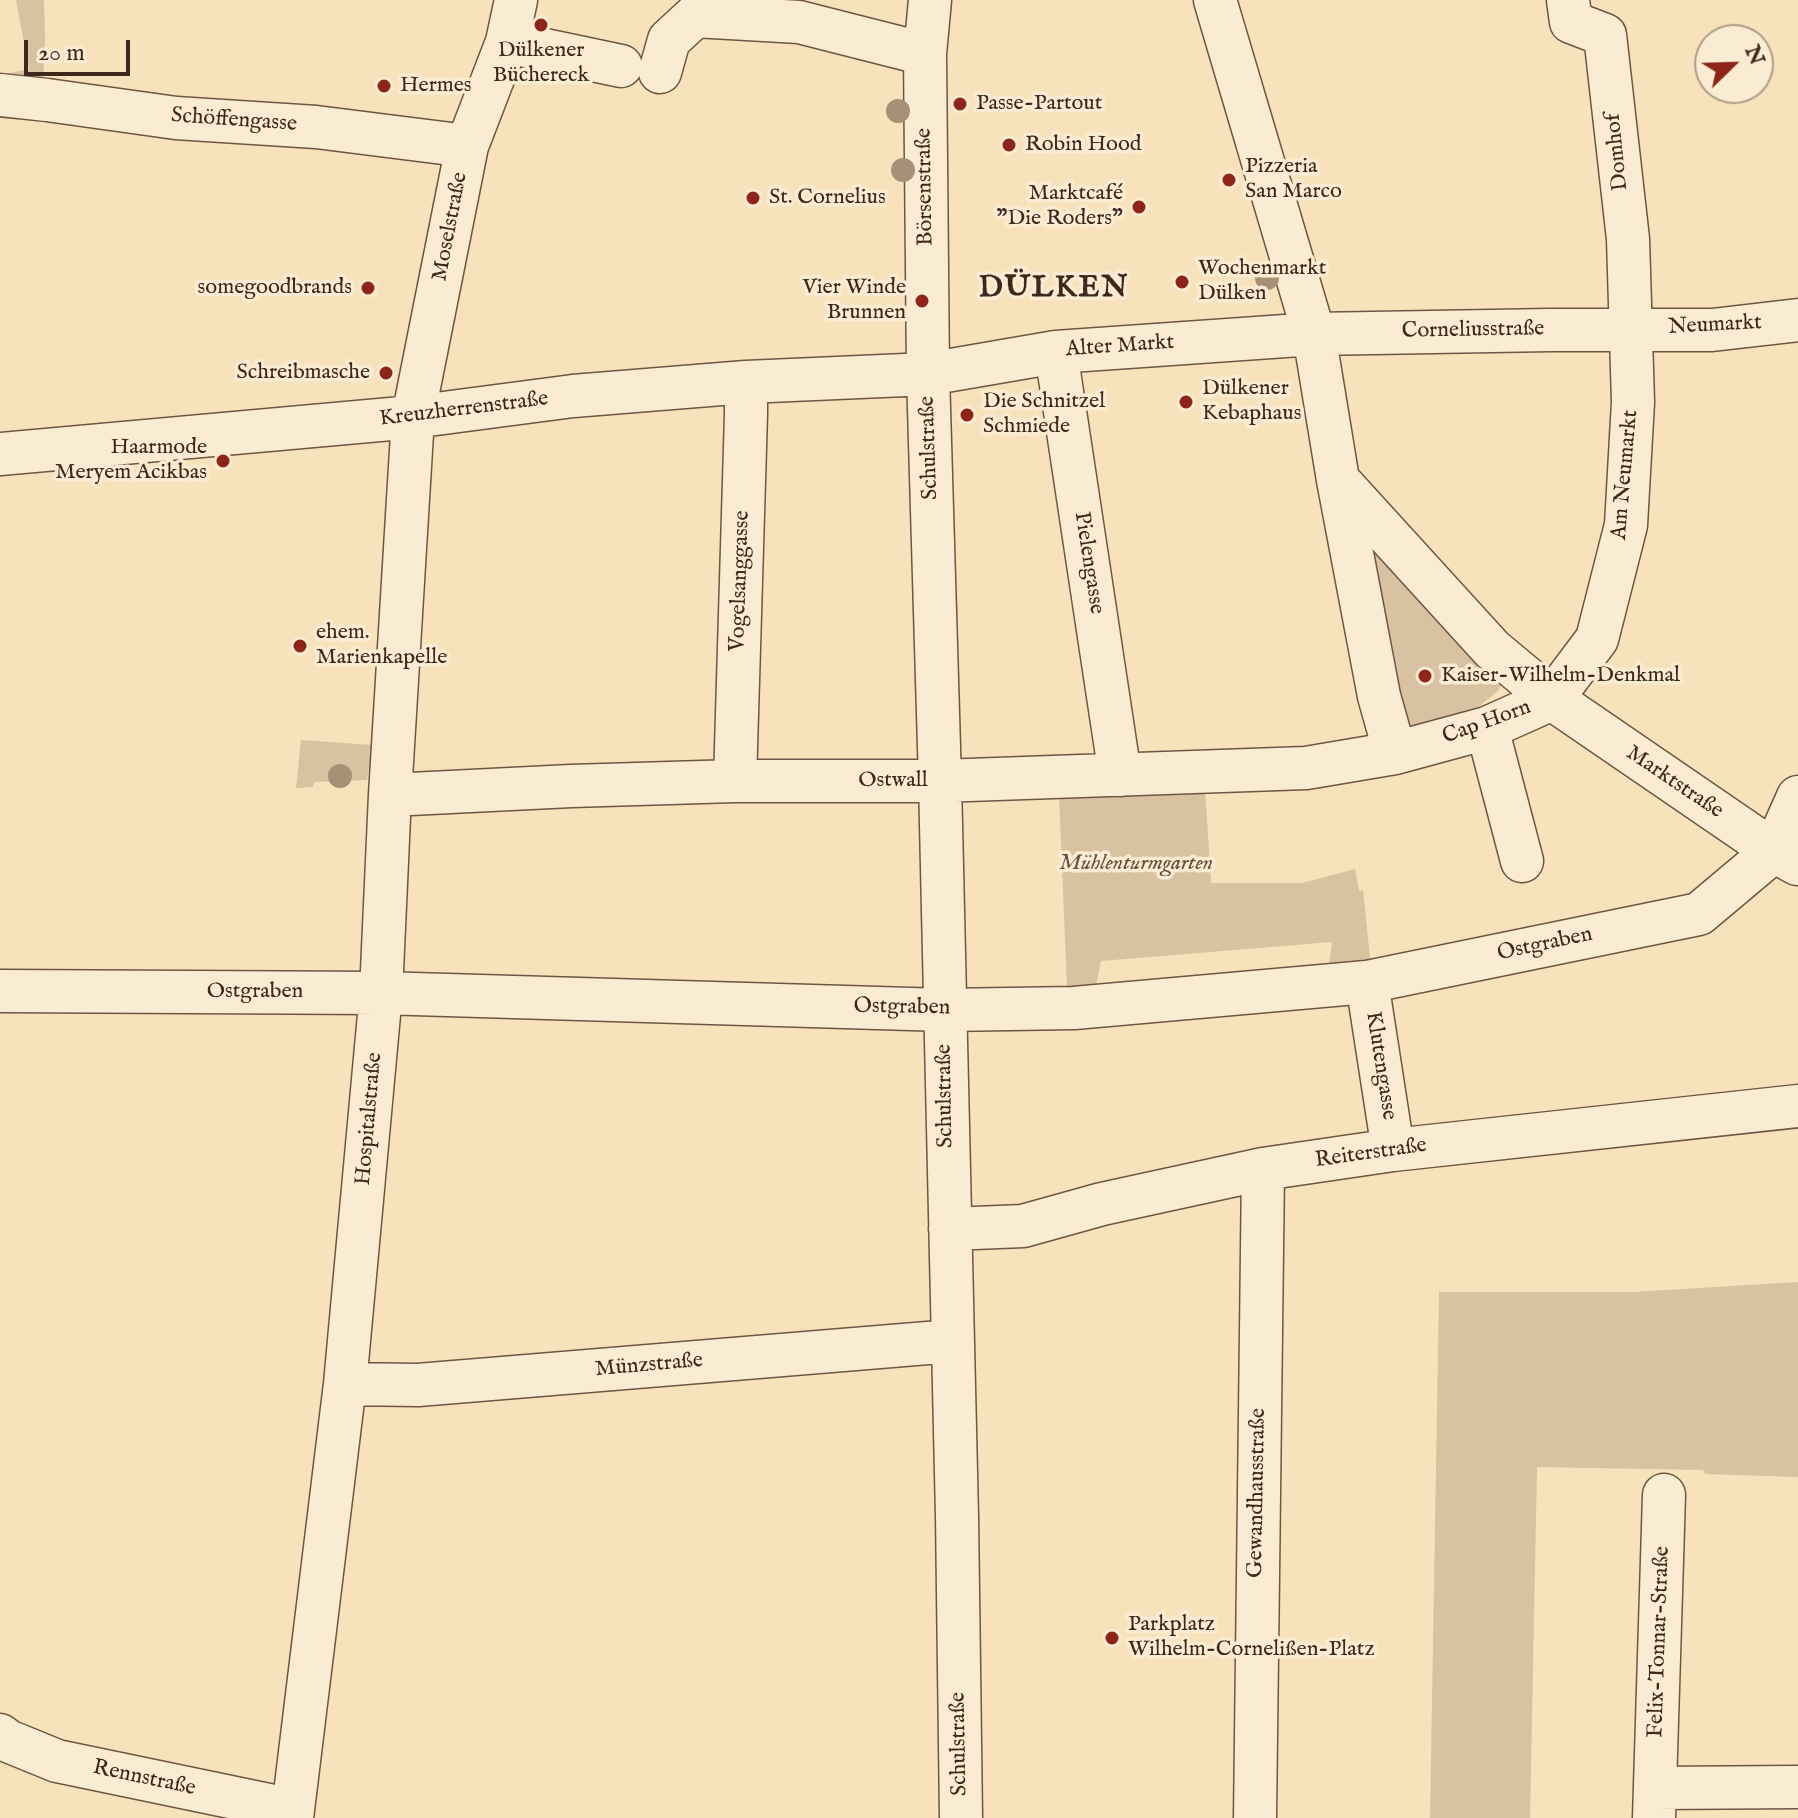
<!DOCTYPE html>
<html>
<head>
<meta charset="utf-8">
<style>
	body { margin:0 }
	#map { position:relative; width:1798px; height:1818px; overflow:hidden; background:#f7e2bc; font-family:"IM FELL English",serif }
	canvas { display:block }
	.north { position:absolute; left:1694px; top:24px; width:80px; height:80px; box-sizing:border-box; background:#faecd3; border:2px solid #af9d8a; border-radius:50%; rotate:67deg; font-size:22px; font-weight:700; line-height:32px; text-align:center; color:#3f271c }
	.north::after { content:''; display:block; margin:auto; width:28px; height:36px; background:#8f2418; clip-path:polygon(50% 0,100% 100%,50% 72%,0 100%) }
	.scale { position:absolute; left:24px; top:40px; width:106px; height:36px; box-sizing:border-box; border:4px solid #3f271c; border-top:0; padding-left:10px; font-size:24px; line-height:28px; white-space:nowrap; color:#3f271c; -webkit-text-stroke:6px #faecd3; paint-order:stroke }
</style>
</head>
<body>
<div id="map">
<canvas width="1798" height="1818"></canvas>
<div class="north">N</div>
<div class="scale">20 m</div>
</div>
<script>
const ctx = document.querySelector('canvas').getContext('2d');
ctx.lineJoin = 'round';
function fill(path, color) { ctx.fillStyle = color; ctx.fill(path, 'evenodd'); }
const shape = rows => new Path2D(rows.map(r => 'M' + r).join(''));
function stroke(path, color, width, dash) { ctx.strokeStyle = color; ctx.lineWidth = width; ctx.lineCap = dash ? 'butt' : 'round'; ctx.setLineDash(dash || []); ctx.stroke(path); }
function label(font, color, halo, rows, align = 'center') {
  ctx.font = font + ' "IM FELL English",serif'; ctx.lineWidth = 7; ctx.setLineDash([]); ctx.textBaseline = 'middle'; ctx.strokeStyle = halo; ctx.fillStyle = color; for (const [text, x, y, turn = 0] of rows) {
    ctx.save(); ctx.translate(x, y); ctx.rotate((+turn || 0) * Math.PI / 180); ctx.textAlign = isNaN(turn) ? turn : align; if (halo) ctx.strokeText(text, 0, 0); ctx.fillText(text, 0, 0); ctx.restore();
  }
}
fill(shape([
	[16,0,44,0,45,40,43,86,0,75,29,69],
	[1364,535,1501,685,1499,690,1460,722,1409,733],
	[301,740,372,745,367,780,314,782,313,787,296,788],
	[1205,788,1211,883,1302,883,1355,869,1359,891,1363,890,1371,967,1328,973,1332,942,1101,961,1096,986,1067,988,1059,793],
	[1798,1282,1798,1477,1705,1474,1703,1470,1537,1467,1530,1818,1430,1818,1439,1292,1633,1292]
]), '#d8c2a1');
const minor = shape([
	[930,0,925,54,928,374,940,781,957,1516,961,1818],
	[1215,0,1314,334,1338,480,1492,649,1552,699,1774,851,1797,864],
	[507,42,621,66],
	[660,72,669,40,695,16,799,22,925,54],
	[0,95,47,100,176,118,316,127,467,146],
	[1056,352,1120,775],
	[0,454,413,417,573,396,746,382,928,374,1056,352,1314,334,1550,330,1712,330,1798,320],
	[1338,480,1379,696,1395,753,1487,728,1552,699,1597,639,1626,525,1633,402,1628,239,1605,35,1571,22,1568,0],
	[1487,728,1522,861],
	[735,781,746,414,746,382],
	[390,795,571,786,735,781,940,781,1306,768,1395,753],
	[1367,982,1393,1150],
	[0,991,381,993,944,1010,1074,1008,1367,982,1699,914,1774,851,1798,797],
	[950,1229,1023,1226,1102,1204,1263,1169,1393,1150,1798,1106],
	[345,1384,418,1385,952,1341],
	[0,1735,8,1741,57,1761,293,1810],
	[1655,1788,1798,1787],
	[292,1818,345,1384,381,993,390,795,413,417,467,146,507,42,516,0],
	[1255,1818,1263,1169],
	[1654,1818,1664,1495]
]);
stroke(minor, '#6d5644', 45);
stroke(minor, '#faecd3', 42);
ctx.fillStyle = '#a79176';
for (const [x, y] of [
	[898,111],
	[903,170],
	[1267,278],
	[340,776]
]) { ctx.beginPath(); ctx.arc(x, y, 12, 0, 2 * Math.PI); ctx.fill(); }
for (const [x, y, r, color] of [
	[541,25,8,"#8f2418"],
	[384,86,8,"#8f2418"],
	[960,104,8,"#8f2418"],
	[1009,145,8,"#8f2418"],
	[1229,180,8,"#8f2418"],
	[753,198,8,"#8f2418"],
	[1139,207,8,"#8f2418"],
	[1182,282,8,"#8f2418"],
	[368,288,8,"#8f2418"],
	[922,301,8,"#8f2418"],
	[386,373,8,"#8f2418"],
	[1186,402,8,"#8f2418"],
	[967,415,8,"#8f2418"],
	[223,461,8,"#8f2418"],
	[300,646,8,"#8f2418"],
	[1425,676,8,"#8f2418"],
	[1112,1638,8,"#8f2418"]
]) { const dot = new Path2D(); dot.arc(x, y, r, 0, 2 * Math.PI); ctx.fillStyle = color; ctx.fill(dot); stroke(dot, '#faecd3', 3); }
label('22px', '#3f271c', '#faecd3', [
	["Dülkener",541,51,"center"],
	["Büchereck",541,76,"center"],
	["Hermes",400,86],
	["Passe-Partout",976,104],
	["Robin Hood",1025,145],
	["Pizzeria",1245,167],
	["San Marco",1245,192],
	["Marktcafé",1123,194,"right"],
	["\"Die Roders\"",1123,219,"right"],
	["St. Cornelius",769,198],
	["Wochenmarkt",1198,269],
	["Dülken",1198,294],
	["somegoodbrands",352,288,"right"],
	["Vier Winde",906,288,"right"],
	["Brunnen",906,313,"right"],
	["Schreibmasche",370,373,"right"],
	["Dülkener",1202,389],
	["Kebaphaus",1202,414],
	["Die Schnitzel",983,402],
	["Schmiede",983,427],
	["Haarmode",207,448,"right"],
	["Meryem Acikbas",207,473,"right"],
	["ehem.",316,633],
	["Marienkapelle",316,658],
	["Kaiser-Wilhelm-Denkmal",1441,676],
	["Parkplatz",1128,1625],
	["Wilhelm-Cornelißen-Platz",1128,1650]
], 'left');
label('22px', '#3f271c', '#faecd3', [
	["Schöffengasse",234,121,4],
	["Domhof",1618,152,-96],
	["Börsenstraße",926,187,-91],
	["Moselstraße",451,227,-79],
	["Neumarkt",1715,326,-3],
	["Corneliusstraße",1473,331,-1],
	["Alter Markt",1120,347,-4],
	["Kreuzherrenstraße",464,410,-7],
	["Schulstraße",930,448,-92],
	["Am Neumarkt",1626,475,-85],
	["Pielengasse",1088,563,81],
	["Vogelsanggasse",741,581,-88],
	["Cap Horn",1487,723,-20],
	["Ostwall",893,781],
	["Marktstraße",1674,783,34],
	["Ostgraben",1545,945,-12],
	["Ostgraben",255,992],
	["Ostgraben",902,1008,1],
	["Klutengasse",1380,1066,81],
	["Schulstraße",946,1096,-91],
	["Hospitalstraße",370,1119,-85],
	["Reiterstraße",1371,1154,-8],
	["Münzstraße",649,1366,-5],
	["Gewandhausstraße",1258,1493,-89],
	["Felix-Tonnar-Straße",1660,1642,-88],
	["Schulstraße",960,1744,-91],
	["Rennstraße",144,1779,12]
]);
label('italic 22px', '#654e3d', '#faecd3', [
	["Mühlenturmgarten",1136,864]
]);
ctx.letterSpacing = '2px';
label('bold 30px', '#3f271c', '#faecd3', [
	["DÜLKEN",1054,290]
]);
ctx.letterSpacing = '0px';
</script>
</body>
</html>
